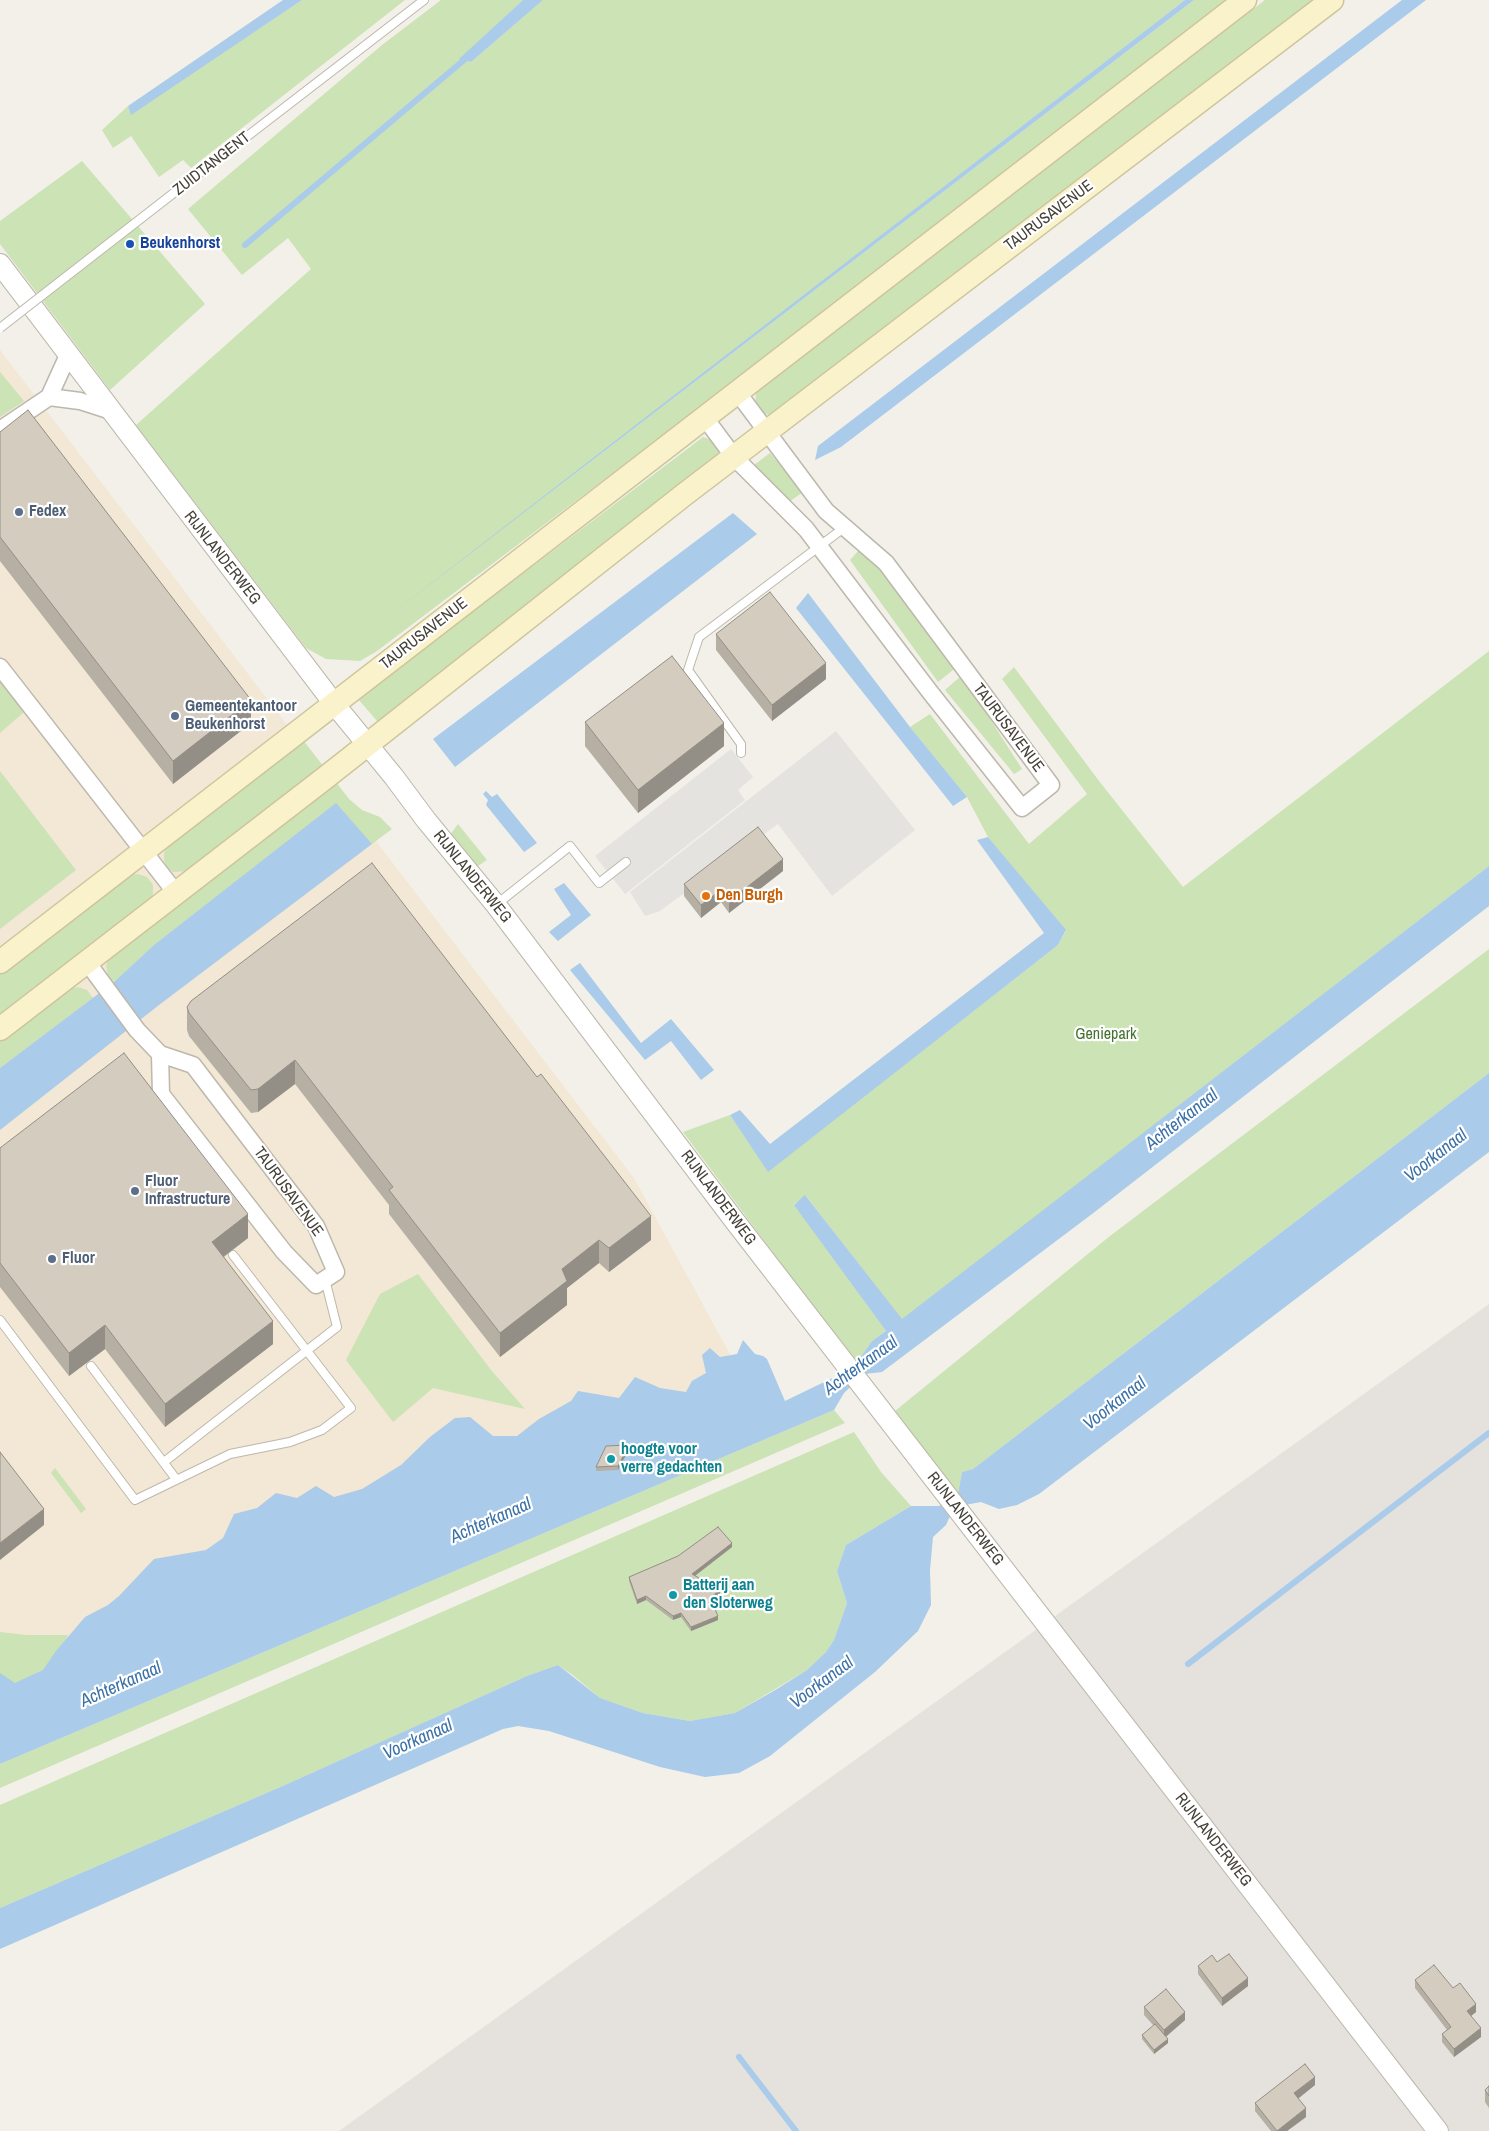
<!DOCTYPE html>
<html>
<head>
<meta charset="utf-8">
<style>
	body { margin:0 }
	canvas { display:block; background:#f2f0e8 }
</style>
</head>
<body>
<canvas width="1489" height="2131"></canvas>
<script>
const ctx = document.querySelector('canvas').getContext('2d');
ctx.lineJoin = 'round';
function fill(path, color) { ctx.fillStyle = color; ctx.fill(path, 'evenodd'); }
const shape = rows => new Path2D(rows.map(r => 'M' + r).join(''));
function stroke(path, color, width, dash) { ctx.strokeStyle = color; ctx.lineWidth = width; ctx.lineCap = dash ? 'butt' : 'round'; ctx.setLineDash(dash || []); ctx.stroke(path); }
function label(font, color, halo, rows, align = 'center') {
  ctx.font = font + ' "Archivo Narrow",sans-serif'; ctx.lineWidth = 4.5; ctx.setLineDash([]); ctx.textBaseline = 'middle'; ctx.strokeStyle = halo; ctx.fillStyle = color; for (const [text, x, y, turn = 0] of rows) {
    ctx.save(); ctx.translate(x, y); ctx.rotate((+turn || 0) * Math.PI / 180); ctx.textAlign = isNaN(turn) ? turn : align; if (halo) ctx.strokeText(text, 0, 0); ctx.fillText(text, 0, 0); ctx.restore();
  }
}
fill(shape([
	[0,350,634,1178,744,1380,0,1691]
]), '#f2e8d5');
fill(shape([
	[1489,1304,1489,2131,339,2131]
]), '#e5e2dd');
fill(shape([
	[302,0,405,0,191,168,183,160,159,177,131,136,113,148,102,130,128,106,131,114],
	[441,0,523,0,460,59,471,62,543,0,1185,0,500,531,1194,0,1225,0,798,333,377,651,360,661,326,659,306,648,136,425,311,269,288,238,242,275,188,209,382,45],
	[1265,0,1314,0,775,415,761,414,755,403,756,393],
	[82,161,205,304,110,390,0,244,0,221],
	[0,372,24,401,0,417],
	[703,437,715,441,720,448,718,458,393,715,377,721,358,699],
	[770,453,803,492,789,502,754,465],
	[859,550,880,569,958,666,938,682,850,560],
	[1489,651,1489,866,902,1320,806,1196,794,1204,886,1331,872,1341,856,1364,683,1132,730,1115,768,1171,1058,945,1066,931,988,837,967,797,910,727,930,714,1029,844,1087,794,1002,679,1014,667,1099,781,1183,887],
	[962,675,1022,769,1014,774,945,690],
	[0,681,24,712,0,733],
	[303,740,324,767,189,871,173,872,168,868,164,861,164,853,169,845],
	[0,771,76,870,0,929],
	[336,782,349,799,362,810,380,817,392,829,372,844,336,804,154,945,114,982,108,975,106,966,110,955],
	[458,824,487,860,475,868,450,835],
	[138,874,147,877,153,885,153,894,149,903,0,1017,0,974,130,875],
	[1489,949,1489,1073,973,1469,962,1472,959,1496,895,1411,1110,1236],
	[78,987,87,990,93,998,0,1068,0,1040,65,990],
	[418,1274,491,1370,525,1409,433,1388,393,1422,346,1360,380,1294],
	[834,1410,845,1423,0,1788,0,1764],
	[854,1432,881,1472,911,1506,846,1545,837,1571,847,1603,834,1640,826,1652,807,1670,735,1713,690,1721,643,1713,600,1698,574,1676,558,1665,527,1676,285,1785,0,1908,0,1805],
	[55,1468,86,1509,81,1513,51,1473],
	[0,1632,26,1635,68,1635,50,1678,17,1690,0,1683]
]), '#cbe3b5');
fill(shape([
	[836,731,915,830,832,896,778,824,660,911,645,916,630,892],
	[731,749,753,777,738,790,745,800,625,894,595,856]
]), '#e4e3e0');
fill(shape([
	[283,0,302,0,131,115,128,106],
	[523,0,543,0,471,62,459,59],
	[1185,0,1194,0,394,612],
	[1402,0,1426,0,841,447,815,460,818,446],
	[733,513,757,534,455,767,433,739],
	[808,593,910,727,967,797,953,806,796,608],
	[486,791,492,797,497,794,537,843,524,852,486,805,488,800,483,794],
	[336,803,372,844,159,1005,0,1130,0,1068,114,982,154,945],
	[988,837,1066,930,1058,945,768,1172,730,1115,740,1110,770,1144,1044,933,977,840],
	[1489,866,1489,906,1092,1214,882,1372,864,1374,844,1393,834,1410,0,1764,0,1673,15,1683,43,1670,56,1651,85,1617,108,1605,119,1596,154,1559,206,1550,223,1538,234,1514,257,1508,276,1493,297,1498,316,1486,334,1497,362,1489,401,1465,430,1437,455,1418,470,1417,493,1436,517,1436,539,1419,571,1401,578,1391,619,1398,635,1377,660,1388,686,1392,692,1381,706,1373,702,1355,710,1348,720,1357,737,1354,743,1340,755,1354,763,1356,767,1359,785,1401,853,1368,872,1341,886,1331,794,1205,805,1195,902,1319],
	[564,883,591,915,558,941,549,932,571,915,554,889],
	[580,963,641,1043,671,1019,714,1070,701,1080,671,1041,645,1060,570,970],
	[1489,1073,1489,1152,1039,1494,1017,1505,999,1509,981,1502,965,1505,950,1516,946,1525,933,1537,930,1570,931,1605,918,1631,875,1672,770,1756,739,1773,705,1777,660,1767,549,1731,518,1726,503,1729,0,1949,0,1908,285,1785,527,1676,558,1665,600,1698,643,1713,690,1721,735,1713,777,1689,807,1670,826,1652,834,1640,847,1603,837,1571,846,1545,911,1506,939,1506,958,1496,962,1472,973,1469]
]), '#aacbe9');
stroke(shape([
	[245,245,464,60],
	[1188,1664,1489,1433],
	[739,2057,796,2131]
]), '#aacbe9', 6);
const service = shape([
	[184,185,424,0],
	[741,753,741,744,688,670,699,637,845,527],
	[497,904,570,846,599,883,626,862],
	[0,1320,135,1500,230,1454,290,1442,322,1430,351,1408,233,1255],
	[91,1366,176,1479],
	[164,1462,337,1327,325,1279]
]);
const minor = shape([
	[49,397,80,401,111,411],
	[705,418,734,457,806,529,930,692,1022,808,1051,785,886,563,826,511,738,393],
	[0,430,49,397,69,353],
	[0,667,176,893],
	[87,962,137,1030,160,1054,193,1065,316,1226,336,1272,316,1285,284,1252,161,1094,160,1054]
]);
const tertiary = shape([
	[0,264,335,705,394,777,426,820,496,905,734,1220,1438,2131]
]);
const secondary = shape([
	[0,962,1245,0],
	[0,1029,325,778,685,494,1332,0]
]);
stroke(service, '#bdb8ac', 10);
stroke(minor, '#bdb8ac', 19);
stroke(tertiary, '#bdb8ac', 22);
stroke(secondary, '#cec59c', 25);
stroke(service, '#fff', 8);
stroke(minor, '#fff', 16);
stroke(tertiary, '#fff', 20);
stroke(secondary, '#f9f2cb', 22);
const serviceBridge = shape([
	[0,328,184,185]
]);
stroke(serviceBridge, '#bdb8ac', 10, []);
stroke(serviceBridge, '#fff', 8);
fill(shape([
	[0,432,251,723,173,784,0,561],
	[716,634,826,679,772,721,716,650],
	[585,722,724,746,638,813,585,746],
	[783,871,729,913,721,902,701,918,684,896,684,884],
	[191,1001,651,1240,609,1272,599,1263,567,1288,567,1305,500,1357,389,1214,389,1205,295,1084,258,1112,251,1113,189,1036,187,1030,187,1007],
	[0,1148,248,1238,224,1257,273,1344,165,1427,105,1349,69,1376,0,1287],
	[629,1449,618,1470,596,1471,596,1467],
	[732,1547,695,1576,720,1594,711,1601,718,1620,691,1631,681,1617,673,1620,646,1600,637,1604,629,1581,629,1577],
	[1198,1966,1248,1986,1222,2006,1198,1974],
	[1415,1980,1453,1988,1476,2012,1471,2016,1481,2037,1454,2057,1442,2042,1442,2034,1447,2030,1415,1988],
	[1144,2007,1185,2020,1166,2037,1168,2043,1154,2054,1142,2039,1142,2035,1154,2026,1144,2015],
	[1315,2085,1298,2098,1306,2117,1287,2131,1271,2131,1255,2111,1255,2103],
	[1489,2086,1489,2108,1485,2102,1485,2090]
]), '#b5afa4');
fill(shape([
	[826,663,826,679,772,721,772,705],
	[251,700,251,723,173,784,173,761],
	[724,723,724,746,638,813,638,790],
	[783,859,783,871,729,913,729,901],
	[721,890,721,902,701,918,701,905],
	[295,1060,295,1084,258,1112,258,1089],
	[248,1214,248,1238,212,1265,212,1242],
	[651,1216,651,1240,609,1272,609,1248],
	[599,1240,599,1263,567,1288,567,1305,500,1357,500,1333,562,1269],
	[273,1321,273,1344,165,1427,165,1404],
	[105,1325,105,1349,69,1376,69,1353],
	[629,1445,629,1449,618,1470,618,1466],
	[44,1509,44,1525,0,1560,0,1543],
	[732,1543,732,1547,692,1578,692,1574],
	[720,1590,720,1594,710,1602,710,1598],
	[646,1596,646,1600,637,1604,637,1600],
	[681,1613,681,1617,673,1620,673,1616],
	[718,1616,718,1620,691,1631,691,1627],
	[1248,1978,1248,1986,1222,2006,1222,1998],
	[1476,2004,1476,2012,1467,2019,1467,2011],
	[1185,2012,1185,2020,1164,2038,1164,2030],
	[1481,2028,1481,2037,1454,2057,1454,2049],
	[1168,2039,1168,2043,1154,2054,1154,2050],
	[1315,2077,1315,2085,1294,2102,1294,2093],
	[1306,2108,1306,2117,1287,2131,1277,2131]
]), '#948f86');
const building = shape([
	[28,410,251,700,173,761,0,537,0,432,28,410],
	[770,592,826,663,772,705,716,634,770,592],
	[672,656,724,723,638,790,585,722,672,656],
	[758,827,783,859,729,901,721,890,701,905,684,884,758,827],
	[372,863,537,1077,541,1074,651,1216,609,1248,599,1240,562,1269,567,1281,500,1333,389,1190,393,1187,295,1060,258,1089,251,1090,189,1013,187,1007,191,1001,372,863],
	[124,1053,248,1214,212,1242,273,1321,165,1404,105,1325,69,1353,0,1263,0,1148,124,1053],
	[629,1445,618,1466,596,1467,606,1446,629,1445],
	[0,1452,44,1509,0,1543,0,1452],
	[718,1527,732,1543,692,1574,720,1590,710,1598,718,1616,691,1627,681,1613,673,1616,646,1596,637,1600,629,1577,678,1556,718,1527],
	[1229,1954,1248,1978,1222,1998,1198,1966,1212,1955,1217,1962,1229,1954],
	[1434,1965,1453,1988,1460,1983,1476,2004,1467,2011,1481,2028,1454,2049,1442,2034,1451,2027,1415,1980,1434,1965],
	[1166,1989,1185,2012,1164,2030,1144,2007,1166,1989],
	[1155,2024,1168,2039,1154,2050,1142,2035,1155,2024],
	[1305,2064,1315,2077,1294,2093,1306,2108,1277,2131,1255,2103,1305,2064],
	[1489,2086,1489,2096,1485,2090,1489,2086]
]);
fill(building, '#d3ccbf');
stroke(building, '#948f86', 1);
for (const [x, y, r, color] of [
	[130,244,5,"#1a4fb4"],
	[19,512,5,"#5c6f8a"],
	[175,716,5,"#5c6f8a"],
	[706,896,5,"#e8710a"],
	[135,1191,5,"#5c6f8a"],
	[52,1259,5,"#5c6f8a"],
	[611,1459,5,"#0f9aa8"],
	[673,1595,5,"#0f9aa8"]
]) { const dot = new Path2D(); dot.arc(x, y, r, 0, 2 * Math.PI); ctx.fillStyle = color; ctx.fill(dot); stroke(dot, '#fff', 2); }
label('16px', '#454138', '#fff', [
	["ZUIDTANGENT",212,164,-38],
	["TAURUSAVENUE",1049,216,-37],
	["RIJNLANDERWEG",222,558,52],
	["TAURUSAVENUE",424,634,-38],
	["TAURUSAVENUE",1008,728,53],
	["RIJNLANDERWEG",472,877,51],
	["TAURUSAVENUE",288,1192,54],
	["RIJNLANDERWEG",718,1198,53],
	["RIJNLANDERWEG",965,1519,52],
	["RIJNLANDERWEG",1213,1840,52]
]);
label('bold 16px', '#164399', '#fff', [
	["Beukenhorst",140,244]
], 'left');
label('bold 16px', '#4e5e75', '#fff', [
	["Fedex",29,512],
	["Gemeentekantoor",185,707],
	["Beukenhorst",185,725],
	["Fluor",145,1182],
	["Infrastructure",145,1200],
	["Fluor",62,1259]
], 'left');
label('bold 16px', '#c56008', '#fff', [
	["Den Burgh",716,896]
], 'left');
label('16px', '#447230', '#fff', [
	["Geniepark",1106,1035]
]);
label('bold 16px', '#0d838f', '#fff', [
	["hoogte voor",621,1450],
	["verre gedachten",621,1468],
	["Batterij aan",683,1586],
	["den Sloterweg",683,1604]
], 'left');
label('italic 18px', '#3b71a7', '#fff', [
	["Achterkanaal",1182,1120,-38],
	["Voorkanaal",1436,1156,-38],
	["Achterkanaal",861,1366,-36],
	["Voorkanaal",1115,1404,-38],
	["Achterkanaal",491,1521,-24],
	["Voorkanaal",822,1683,-37],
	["Achterkanaal",121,1685,-24],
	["Voorkanaal",418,1740,-24]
]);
</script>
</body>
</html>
